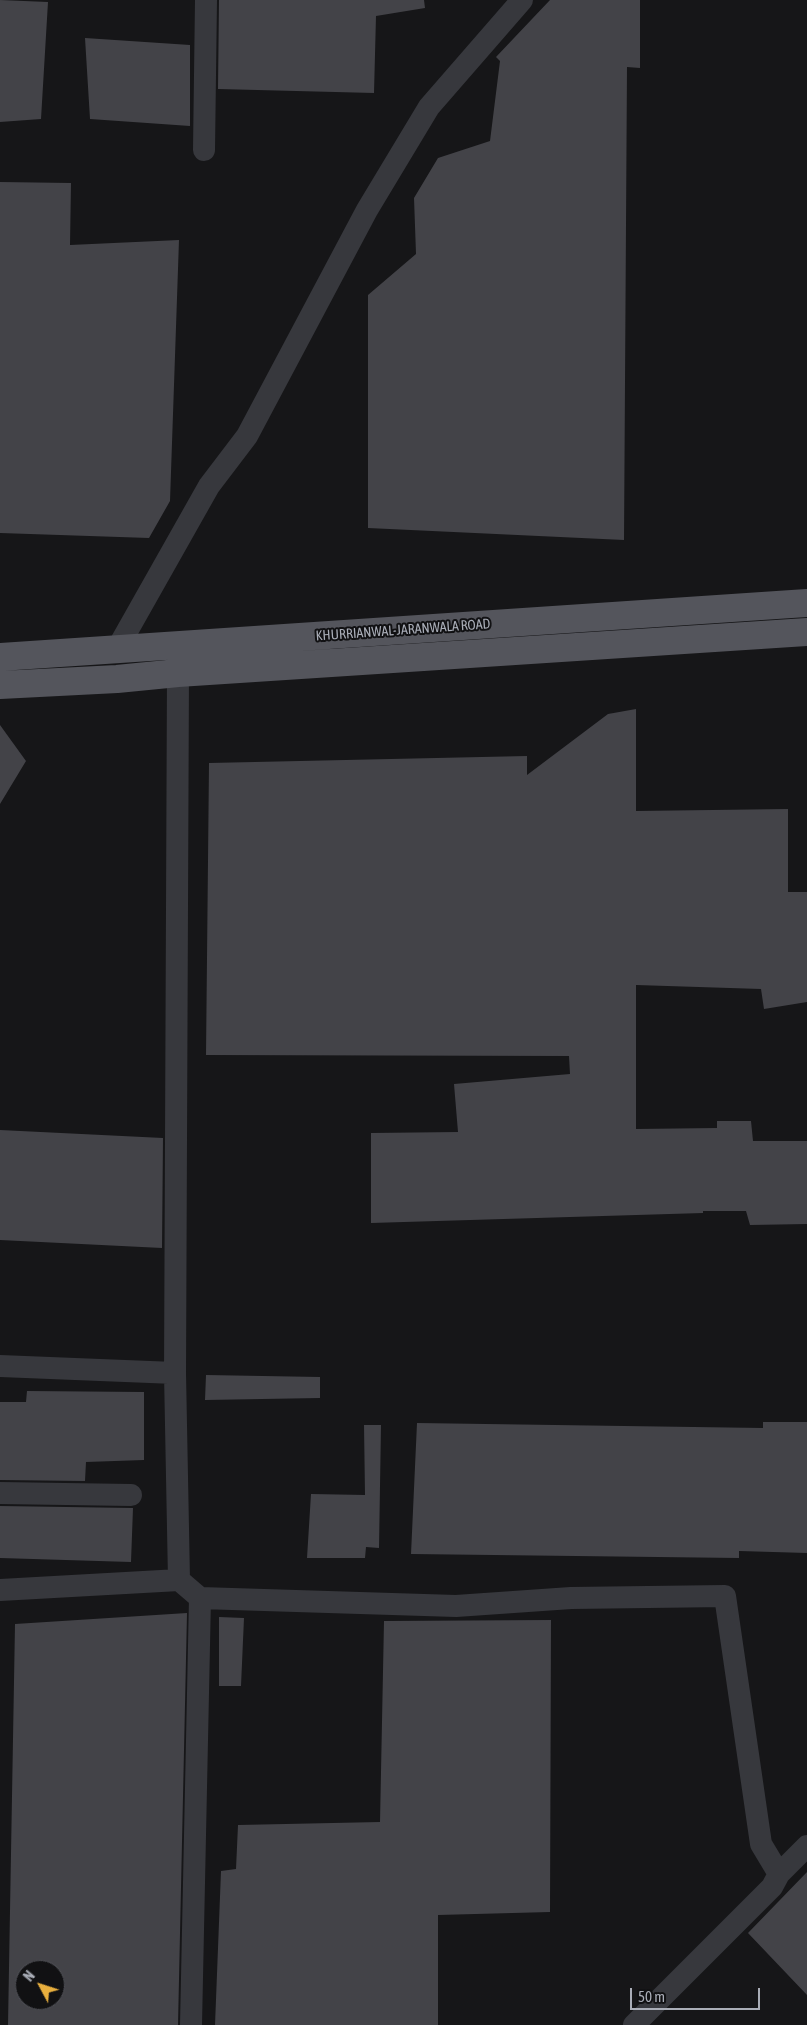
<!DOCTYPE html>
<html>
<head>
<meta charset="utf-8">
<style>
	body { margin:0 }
	#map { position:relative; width:807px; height:2025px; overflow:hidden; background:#161618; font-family:"Asap Condensed",sans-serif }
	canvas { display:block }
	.north { position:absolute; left:15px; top:1960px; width:50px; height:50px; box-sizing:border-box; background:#111113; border:1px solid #4e4f55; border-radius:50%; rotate:310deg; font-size:14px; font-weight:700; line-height:20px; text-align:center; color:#a9adb7 }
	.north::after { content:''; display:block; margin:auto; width:18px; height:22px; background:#e8af3e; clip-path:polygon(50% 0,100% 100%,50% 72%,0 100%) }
	.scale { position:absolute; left:630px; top:1988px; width:130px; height:22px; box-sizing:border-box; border:2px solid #a9adb7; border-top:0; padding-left:6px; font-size:15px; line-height:18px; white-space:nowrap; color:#a9adb7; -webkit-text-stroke:4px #111113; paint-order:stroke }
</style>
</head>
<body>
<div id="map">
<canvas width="807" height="2025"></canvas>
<div class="north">N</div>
<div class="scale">50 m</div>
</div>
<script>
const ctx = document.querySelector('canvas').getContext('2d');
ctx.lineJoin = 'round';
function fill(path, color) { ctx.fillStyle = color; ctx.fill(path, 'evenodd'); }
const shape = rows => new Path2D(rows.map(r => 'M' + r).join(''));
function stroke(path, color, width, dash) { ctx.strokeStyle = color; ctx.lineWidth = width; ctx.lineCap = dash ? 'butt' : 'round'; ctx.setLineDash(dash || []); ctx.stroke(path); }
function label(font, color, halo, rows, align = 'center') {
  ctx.font = font + ' "Asap Condensed",sans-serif'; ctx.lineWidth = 4; ctx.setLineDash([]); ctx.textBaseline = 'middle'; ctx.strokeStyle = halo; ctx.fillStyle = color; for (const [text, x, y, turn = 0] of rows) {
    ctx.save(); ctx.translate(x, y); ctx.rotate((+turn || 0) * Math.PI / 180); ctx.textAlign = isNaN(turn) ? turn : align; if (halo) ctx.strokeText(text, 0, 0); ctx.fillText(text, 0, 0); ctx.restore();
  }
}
fill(shape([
	[0,0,48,2,41,119,0,122],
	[219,0,424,0,425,8,376,16,374,93,218,89],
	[550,0,640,0,640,68,627,67,624,540,368,528,368,295,416,254,414,198,438,158,490,141,500,61,496,57],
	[85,38,190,45,190,126,90,119],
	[0,182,71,183,70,245,179,240,170,501,149,538,0,533],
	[636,709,636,811,788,809,788,892,807,892,807,1002,764,1009,761,989,636,985,636,1129,717,1128,717,1121,751,1121,753,1141,807,1141,807,1224,750,1225,746,1211,703,1211,703,1213,371,1223,371,1133,458,1132,454,1084,570,1074,569,1056,206,1055,209,763,527,756,527,775,608,714],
	[0,725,26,761,0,804],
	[0,1130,163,1138,162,1248,0,1240],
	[206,1375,320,1377,320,1398,205,1400],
	[27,1391,144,1392,144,1460,86,1462,85,1481,0,1480,0,1402,26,1402],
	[763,1422,807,1422,807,1553,739,1551,739,1558,411,1554,417,1423,763,1428],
	[364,1425,381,1425,379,1548,366,1547,365,1558,307,1558,311,1494,365,1495],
	[0,1506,133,1508,131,1562,0,1558],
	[187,1613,178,2025,8,2025,15,1624],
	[25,1970,55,1970,55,2000,25,2000],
	[219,1617,244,1618,241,1686,219,1686],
	[551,1620,550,1912,438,1915,438,2025,215,2025,221,1871,236,1869,238,1825,380,1822,384,1621],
	[807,1872,807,1995,748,1933]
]), '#434348');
stroke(shape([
	[204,150,206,0],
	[117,649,209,486,247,436,367,210,429,107,522,0],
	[176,656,178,673,175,1373,179,1580],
	[0,1366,175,1373],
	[0,1493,131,1495],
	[0,1590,179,1580,200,1598,191,2025],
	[200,1598,456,1606,571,1598,725,1596,761,1844,779,1874],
	[634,2025,772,1887,779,1874,807,1846]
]), '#37383d', 22);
stroke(shape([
	[0,657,807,603],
	[0,685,117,679,178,673,807,632]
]), '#54555c', 28);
label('14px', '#a9adb7', '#111113', [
	["KHURRIANWAL-JARANWALA ROAD",403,630,-4]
]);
</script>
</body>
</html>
